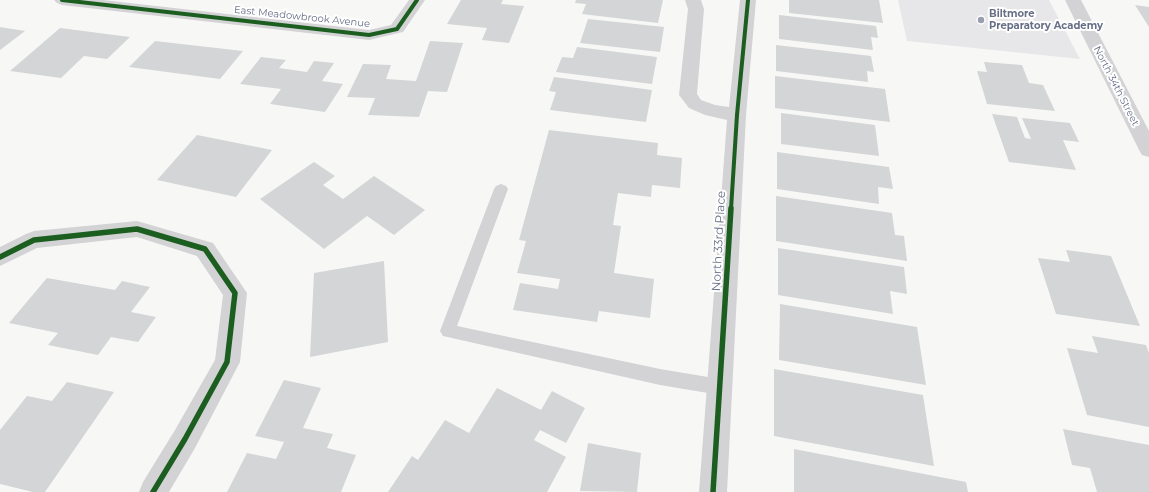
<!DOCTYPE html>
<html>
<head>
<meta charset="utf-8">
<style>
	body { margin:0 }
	canvas { display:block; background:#f7f7f6 }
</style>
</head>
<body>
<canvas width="1149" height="492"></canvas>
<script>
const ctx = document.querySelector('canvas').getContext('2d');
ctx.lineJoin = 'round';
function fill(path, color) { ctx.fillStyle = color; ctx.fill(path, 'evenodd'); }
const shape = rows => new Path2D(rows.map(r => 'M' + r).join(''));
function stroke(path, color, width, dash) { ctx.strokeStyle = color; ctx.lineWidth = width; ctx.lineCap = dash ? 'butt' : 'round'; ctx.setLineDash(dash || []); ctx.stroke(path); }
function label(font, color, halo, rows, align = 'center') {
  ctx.font = font + ' Montserrat,sans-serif'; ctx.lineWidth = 4; ctx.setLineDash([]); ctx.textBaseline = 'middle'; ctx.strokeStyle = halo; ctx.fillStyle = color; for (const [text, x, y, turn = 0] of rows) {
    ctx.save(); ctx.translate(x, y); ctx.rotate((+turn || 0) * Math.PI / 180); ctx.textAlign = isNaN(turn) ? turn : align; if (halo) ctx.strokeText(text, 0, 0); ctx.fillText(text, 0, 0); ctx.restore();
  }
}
fill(shape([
	[898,0,1049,0,1080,59,907,41]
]), '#e7e7e9');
fill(shape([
	[461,0,503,0,501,4,524,6,509,43,482,40,487,28,447,24],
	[576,0,663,0,658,23,582,14,586,4,575,3],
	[789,0,879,0,883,23,789,13],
	[1135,5,1149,7,1149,27],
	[779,15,876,26,878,38,871,37,873,50,779,39],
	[588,19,664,27,660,52,580,43],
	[0,27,25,31,0,50],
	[60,28,130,37,107,59,84,56,61,78,10,71],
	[155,41,243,51,220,79,129,67],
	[430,41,463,43,447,92,428,91,419,117,368,115,375,98,347,97,363,64,391,65,386,79,416,81],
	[776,45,871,56,874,72,867,71,868,82,776,71],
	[577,47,657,57,652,84,556,72,562,57,573,58],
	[261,57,286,60,279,68,307,72,314,61,334,63,322,81,343,84,325,112,270,104,281,89,240,84],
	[984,62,1022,65,1029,83,1043,85,1055,111,987,104,977,71,987,72],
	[775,76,885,89,890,122,775,108],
	[554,77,652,90,646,122,550,110,556,92,549,91],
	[781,113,875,125,879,156,781,144],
	[992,114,1017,117,1025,138,1031,139,1022,118,1070,123,1079,142,1063,140,1076,170,1009,162],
	[549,130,658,143,657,155,682,158,680,188,652,185,651,197,618,193,613,225,621,226,614,273,654,279,650,318,599,311,597,322,513,310,520,283,558,289,560,279,517,273,526,241,519,240],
	[197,135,272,150,236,197,157,180],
	[777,152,889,167,893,189,878,187,879,204,777,189],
	[314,162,335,176,323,185,343,199,374,176,425,210,394,235,367,216,324,249,260,199],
	[776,196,892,213,895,235,904,236,907,261,776,241],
	[778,248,904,267,907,294,890,291,893,314,778,295],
	[1066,250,1111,256,1140,326,1056,314,1038,258,1070,262],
	[384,261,388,342,310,357,314,273],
	[47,278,115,290,122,281,150,287,131,312,156,317,138,342,111,337,98,355,48,345,58,333,9,323],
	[780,304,917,327,926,385,779,360],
	[1092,336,1146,345,1149,353,1149,427,1087,415,1067,348,1098,353],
	[774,369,923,395,934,466,774,436],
	[284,380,321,388,303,428,333,434,327,448,356,455,341,492,227,492,247,453,276,459,284,442,255,436],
	[67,382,114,392,45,492,33,492,0,484,0,430,27,396,52,401],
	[497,388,541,410,552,391,585,408,566,443,540,430,534,440,566,457,547,492,388,492,412,456,418,460,445,420,469,433],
	[1063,429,1149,445,1149,492,1097,492,1090,468,1072,465],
	[588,443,641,453,637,492,580,491],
	[794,449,966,482,968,492,794,492]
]), '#d4d5d6');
fill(shape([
	[501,184,506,186,508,189,457,326,660,369,720,379,726,382,728,387,726,392,720,395,660,385,443,336,440,331,494,189,496,186,501,184]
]), '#d3d3d5');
fill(shape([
	[54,0,103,0,369,30,391,25,409,0,425,0,403,32,369,40,62,5,57,3,54,0],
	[685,0,701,0,704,9,697,94,701,100,715,105,729,107,740,0,756,0,746,115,727,492,699,492,727,120,705,115,689,108,679,95,688,9,685,0],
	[1065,0,1081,0,1149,131,1149,157,1142,155,1139,150,1065,0],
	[137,221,213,243,247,293,240,362,195,448,169,492,139,492,143,482,175,430,215,360,223,295,197,256,137,237,37,248,0,266,0,247,26,234,34,231,137,221]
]), '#d3d3d5');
stroke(shape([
	[62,0,369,35,397,29,417,0],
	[731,209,737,115,748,0]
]), '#1b5e20', 4);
stroke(shape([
	[0,257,34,240,137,229,205,249,235,293,227,362,185,439,153,492],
	[713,492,731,208]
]), '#1b5e20', 5.5);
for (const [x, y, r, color] of [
	[981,20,4,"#999fae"]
]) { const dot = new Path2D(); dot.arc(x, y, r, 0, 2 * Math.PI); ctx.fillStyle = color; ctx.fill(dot); stroke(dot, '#fff', 1.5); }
label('bold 10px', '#676f87', '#fff', [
	["Biltmore",989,14],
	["Preparatory Academy",989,26]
], 'left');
label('10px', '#676f87', '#fff', [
	["East Meadowbrook Avenue",302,17,6],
	["North 34th Street",1116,86,63]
]);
label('12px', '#676f87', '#fff', [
	["North 33rd Place",719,241,-87]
]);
</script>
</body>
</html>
